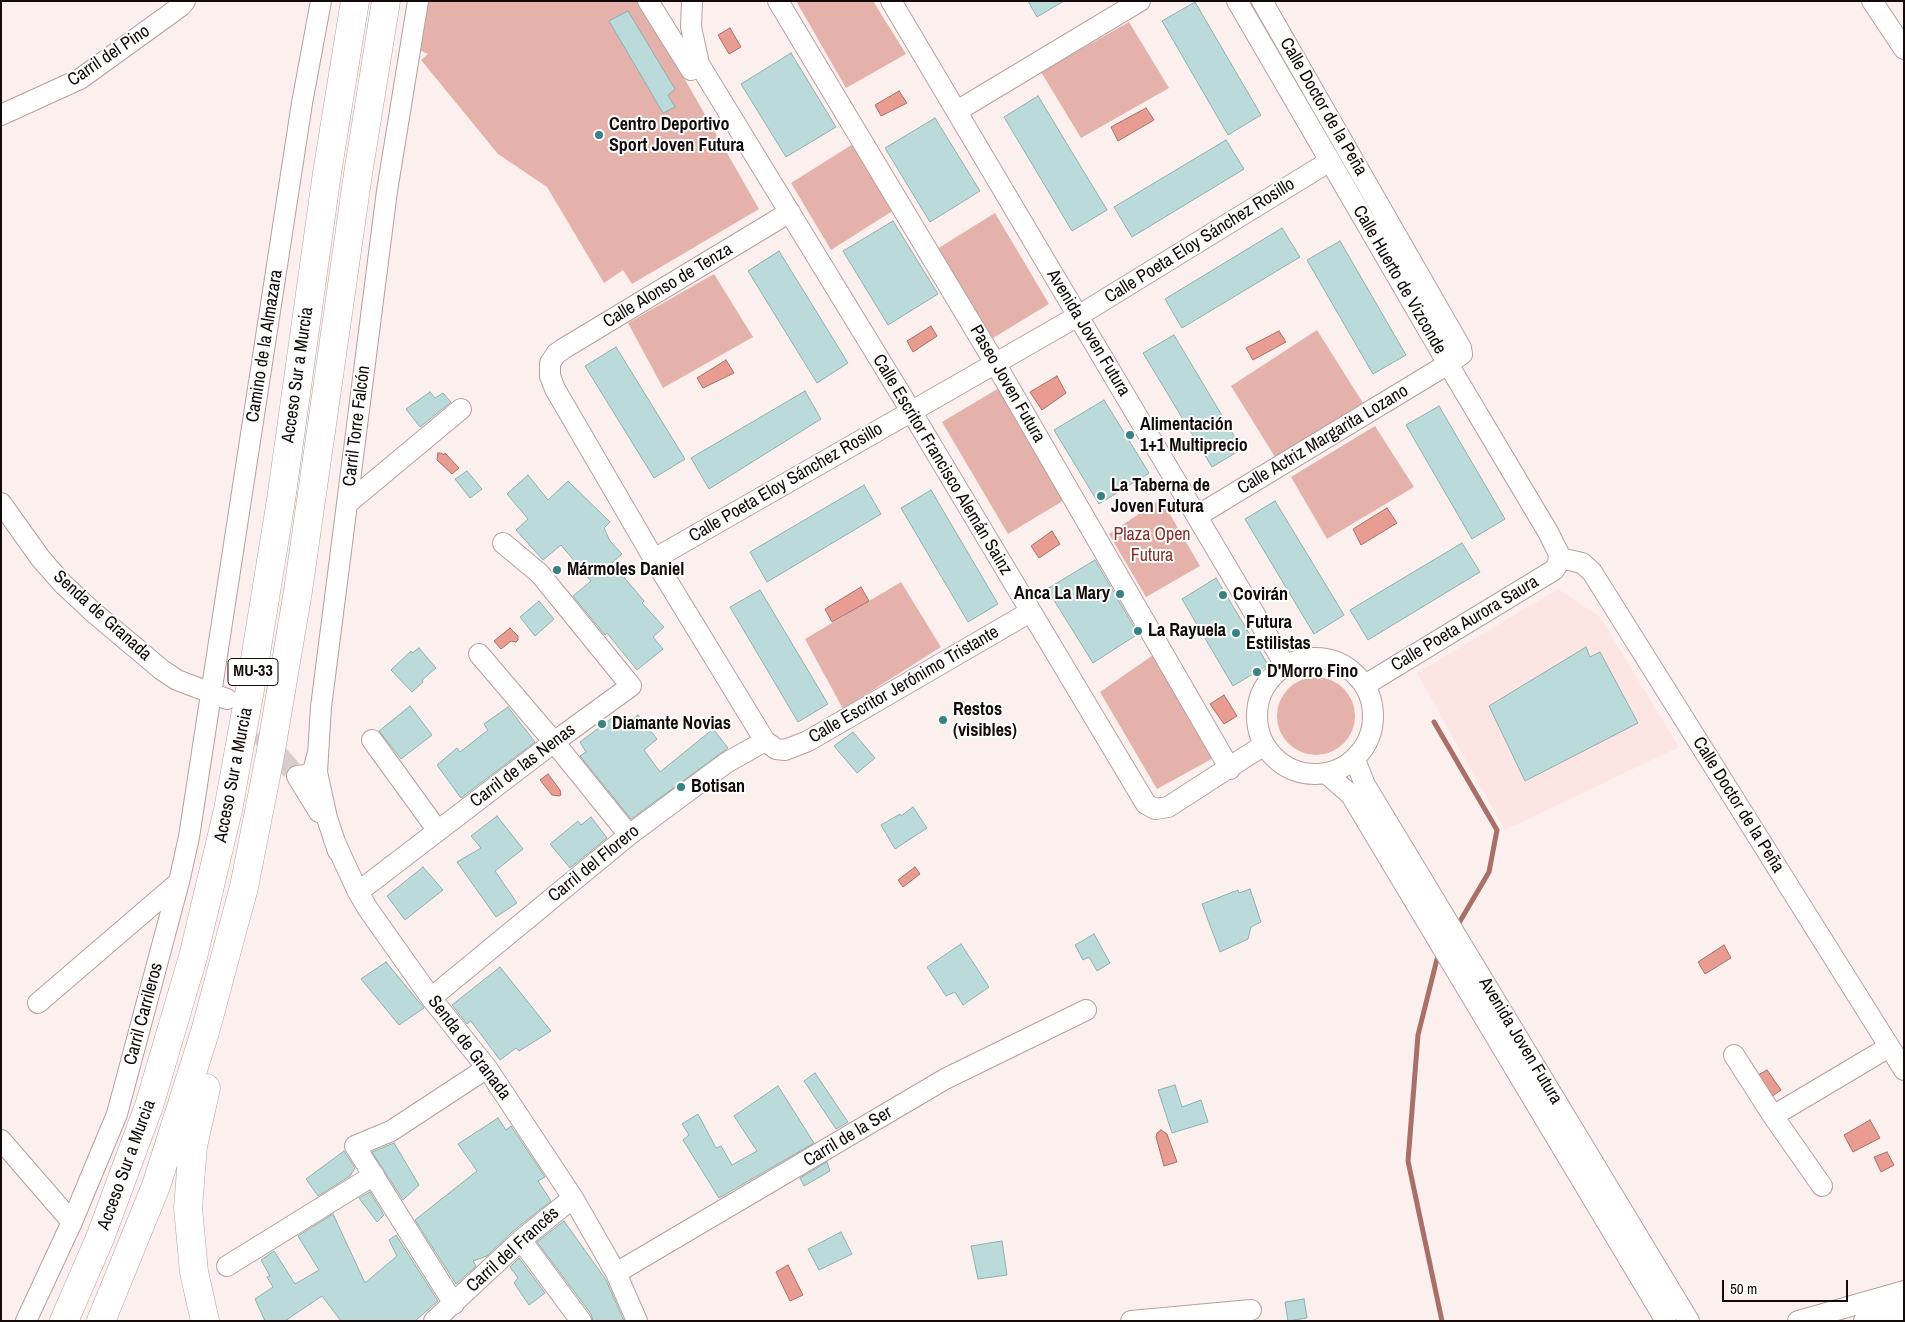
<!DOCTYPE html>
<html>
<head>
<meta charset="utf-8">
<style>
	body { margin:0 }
	#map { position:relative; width:1905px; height:1322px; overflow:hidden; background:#fcf0ee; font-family:"Archivo Narrow",sans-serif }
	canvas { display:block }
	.frame { position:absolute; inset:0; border:2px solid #120908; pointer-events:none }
	.scale { position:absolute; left:1722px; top:1280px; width:126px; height:22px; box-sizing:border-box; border:2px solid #120908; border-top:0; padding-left:6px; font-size:15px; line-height:18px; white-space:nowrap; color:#120908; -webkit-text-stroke:4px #fff; paint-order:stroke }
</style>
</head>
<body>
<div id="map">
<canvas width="1905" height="1322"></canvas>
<div class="frame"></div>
<div class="scale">50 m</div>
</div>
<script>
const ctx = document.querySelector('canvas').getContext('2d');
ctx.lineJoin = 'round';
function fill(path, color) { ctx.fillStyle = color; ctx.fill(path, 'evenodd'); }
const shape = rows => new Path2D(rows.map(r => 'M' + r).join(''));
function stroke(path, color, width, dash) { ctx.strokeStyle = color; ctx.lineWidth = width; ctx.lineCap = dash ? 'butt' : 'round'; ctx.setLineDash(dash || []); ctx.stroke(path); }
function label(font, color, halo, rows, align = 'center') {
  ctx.font = font + ' "Archivo Narrow",sans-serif'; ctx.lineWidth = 4; ctx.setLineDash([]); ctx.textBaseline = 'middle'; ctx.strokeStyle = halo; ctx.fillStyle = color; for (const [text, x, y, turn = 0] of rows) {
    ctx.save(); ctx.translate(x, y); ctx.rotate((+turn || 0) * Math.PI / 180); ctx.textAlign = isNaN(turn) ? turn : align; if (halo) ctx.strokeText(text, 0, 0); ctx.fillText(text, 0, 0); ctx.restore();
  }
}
fill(shape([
	[1558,589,1600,617,1679,747,1505,830,1417,673]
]), '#fce5e2');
fill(shape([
	[428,1,640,1,759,209,632,284,623,270,604,283,547,187,498,154,421,60,428,54,417,49],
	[796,1,873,1,906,54,846,88],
	[1129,22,1169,88,1081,138,1041,72],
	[853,144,894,210,831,250,791,183],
	[995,213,1049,304,988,341,937,249],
	[714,274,753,337,663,388,628,323],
	[1317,330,1363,403,1275,457,1231,386],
	[999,388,1066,499,1008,534,942,422],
	[1375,426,1414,487,1327,539,1291,477],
	[1161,499,1200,566,1146,597,1109,534],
	[901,582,941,647,843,709,805,639],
	[1156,653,1217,756,1157,789,1100,692],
	'1277 716a39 39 0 1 1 78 0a39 39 0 1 1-78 0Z'
]), '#e4b2ab');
const water = shape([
	[730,28,741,47,729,54,718,35,730,28],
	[899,91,907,103,881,116,875,105,899,91],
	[1146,108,1154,120,1118,141,1111,127,1146,108],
	[931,326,937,336,913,352,907,341,931,326],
	[1279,331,1286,342,1253,360,1246,348,1279,331],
	[726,360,734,373,703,388,697,378,726,360],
	[1057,376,1066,393,1042,410,1030,392,1057,376],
	[438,453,441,453,444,455,445,453,459,468,452,474,437,460,438,453],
	[1387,508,1397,523,1361,545,1353,529,1387,508],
	[1052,531,1060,544,1039,558,1031,546,1052,531],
	[861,587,869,601,832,622,825,609,861,587],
	[510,628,518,636,518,640,516,642,511,641,501,649,494,641,510,628],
	[1224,695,1237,716,1224,724,1210,704,1224,695],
	[548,774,560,790,561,795,559,796,552,795,540,780,548,774],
	[915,867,920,874,903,887,898,880,915,867],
	[1724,945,1731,958,1705,974,1698,962,1724,945],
	[1767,1070,1781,1090,1771,1097,1758,1075,1767,1070],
	[1870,1120,1880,1138,1853,1152,1844,1135,1870,1120],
	[1161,1130,1167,1134,1177,1162,1164,1166,1156,1137,1157,1133,1161,1130],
	[1887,1152,1894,1165,1881,1172,1874,1157,1887,1152],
	[788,1265,803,1295,790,1301,776,1272,788,1265]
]);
fill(water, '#e99c92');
stroke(water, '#a87069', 1);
stroke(shape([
	[1434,722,1497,830,1489,872,1459,923],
	[1437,959,1418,1035,1408,1161,1442,1321]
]), '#a87069', 5);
const building = shape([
	[1028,1,1064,1,1037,17,1028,1],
	[1195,2,1261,115,1228,135,1162,21,1195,2],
	[628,11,675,89,668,95,675,107,663,113,609,21,628,11],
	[791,53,836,127,786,157,741,84,791,53],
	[1038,96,1107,210,1072,231,1004,117,1038,96],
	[935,118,980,191,930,222,885,148,935,118],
	[1226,140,1244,169,1132,237,1114,207,1226,140],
	[893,221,938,294,888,325,843,251,893,221],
	[1282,228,1300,257,1182,328,1165,299,1282,228],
	[1340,241,1406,355,1373,374,1307,260,1340,241],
	[779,251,848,363,817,383,748,271,779,251],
	[1174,335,1242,449,1212,467,1143,353,1174,335],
	[616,347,685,459,654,478,585,366,616,347],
	[805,391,821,419,709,489,691,458,805,391],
	[430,392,435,398,443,393,451,402,420,427,406,409,430,392],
	[1104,400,1149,473,1099,504,1054,430,1104,400],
	[1439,406,1505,519,1472,539,1406,425,1439,406],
	[467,471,482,489,470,498,455,479,467,471],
	[528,475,548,500,568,481,610,522,604,528,610,541,622,554,612,563,644,601,642,603,664,627,653,637,663,649,637,670,607,633,605,635,573,596,591,581,561,545,543,560,516,530,528,519,507,494,528,475],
	[864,485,881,514,767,582,750,552,864,485],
	[931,490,998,604,968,622,901,508,931,490],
	[1275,501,1344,615,1314,634,1245,519,1275,501],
	[1462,543,1480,572,1368,640,1350,610,1462,543],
	[1095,560,1138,634,1093,663,1047,589,1095,560],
	[1216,578,1268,665,1233,686,1182,599,1216,578],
	[760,590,828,704,798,722,730,607,760,590],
	[539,601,554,619,535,636,520,617,539,601],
	[1586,647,1590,657,1600,652,1638,723,1525,781,1489,706,1586,647],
	[419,648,436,668,422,680,423,682,412,692,391,670,411,651,412,653,419,648],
	[410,706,432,735,401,759,379,731,410,706],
	[508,707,535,742,461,798,437,765,457,748,460,752,488,730,484,724,508,707],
	[638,715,657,739,644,750,660,772,713,729,728,748,631,819,580,756,586,752,580,742,612,718,620,728,638,715],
	[853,732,875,758,857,773,834,746,853,732],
	[913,807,927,828,895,849,881,825,900,814,901,816,913,807],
	[497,816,523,849,495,871,517,903,496,917,457,862,481,848,471,836,497,816],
	[591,817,607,838,570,868,550,844,578,821,581,825,591,817],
	[423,867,443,890,405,920,387,896,423,867],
	[1250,889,1261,922,1251,927,1248,939,1220,952,1202,904,1238,890,1239,893,1250,889],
	[1094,934,1110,963,1097,971,1089,957,1083,960,1075,945,1094,934],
	[961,944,989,987,963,1005,955,992,946,996,927,967,961,944],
	[386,962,424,1008,399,1025,361,979,386,962],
	[500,967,551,1031,519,1051,516,1048,500,1060,471,1021,467,1024,452,1005,500,967],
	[815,1073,848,1122,836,1129,804,1081,815,1073],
	[1175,1085,1182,1107,1201,1100,1208,1122,1172,1133,1158,1090,1175,1085],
	[778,1086,814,1143,719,1198,683,1140,689,1135,682,1124,698,1114,716,1148,721,1146,732,1165,757,1151,734,1116,778,1086],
	[498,1118,506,1130,511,1126,545,1177,538,1181,551,1201,513,1231,487,1256,473,1261,476,1266,456,1284,415,1220,477,1171,458,1144,498,1118],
	[394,1143,419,1185,403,1200,372,1152,394,1143],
	[344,1151,355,1168,350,1176,318,1196,306,1179,344,1151],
	[827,1162,830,1171,804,1186,800,1178,827,1162],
	[370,1192,384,1215,377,1222,359,1198,370,1192],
	[333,1214,365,1283,397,1256,389,1240,396,1235,438,1301,415,1321,341,1321,322,1296,285,1321,265,1321,255,1299,273,1287,267,1277,270,1276,261,1260,274,1251,295,1284,319,1270,298,1236,333,1214],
	[564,1221,606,1280,624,1321,593,1321,591,1314,537,1242,564,1221],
	[841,1232,852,1254,819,1270,808,1249,841,1232],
	[1002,1241,1007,1275,978,1279,971,1246,1002,1241],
	[519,1258,545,1293,529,1305,514,1283,518,1278,510,1267,519,1258],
	[1304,1299,1307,1318,1288,1321,1285,1302,1304,1299]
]);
fill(building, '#bbdbdb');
stroke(building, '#90afaf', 1);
stroke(shape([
	[239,710,297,776]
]), '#d9cdcc', 20, [20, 10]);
const minor = shape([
	[648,1,691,70,699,64],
	[692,1,691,27,699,64,911,411,1146,804,1155,809,1168,807,1264,745],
	[778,1,995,363,1230,769],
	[891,1,1285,665],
	[1237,1,1448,364,1548,532,1559,554,1558,564,1554,570,1365,685],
	[1872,1,1904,49],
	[957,111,1140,1],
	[1,115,80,79,181,6,185,1],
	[790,212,563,349,556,354,550,363,550,376,555,389,654,559,765,741,776,749,785,750,808,741,1030,612],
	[1,503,41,559,63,584,93,612,162,670,177,680,227,699],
	[348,503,461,409],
	[1197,516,1448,364,1462,354,1461,348,1457,341,1262,1],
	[1560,558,1582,563,1592,572,1904,1070],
	[654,559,1078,316,1330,161],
	[479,654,554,742,629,835],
	'1257 716a58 58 0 1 1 116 0a58 58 0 1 1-116 0Z',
	[372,740,438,831],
	[317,756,313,771,306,775,297,776,319,812],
	[1355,760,1365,785,1689,1321],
	[1327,774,1351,795,1666,1321],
	[334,840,358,892,368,909,431,998,487,1068,573,1198,616,1273,637,1321],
	[338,851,327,818,317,772,321,707,387,191,418,1],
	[358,892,554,742,631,686,540,574,503,543],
	[431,998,629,835,726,763,765,741],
	[38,1003,179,882],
	[1734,1055,1773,1116,1822,1186],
	[1773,1116,1889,1047],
	[1,1140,72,1222],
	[521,1240,581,1321],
	[227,1266,374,1175],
	[616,1273,945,1079,1086,1010],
	[454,1304,355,1146,391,1131,487,1068],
	[26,1321,72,1222,117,1114,179,882,189,837,302,103,321,1],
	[434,1321,521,1240,573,1198],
	[1131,1321,1251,1310],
	[1798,1321,1904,1291],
	[1864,1321,1904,1309]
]);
const highway = shape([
	[64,1321,100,1238,149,1106,193,957,228,810,251,684,281,500,327,173,355,1],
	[101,1321,156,1186,205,1032,244,887,270,756,298,591,358,174,386,1],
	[205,1321,194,1272,188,1208,193,1146,206,1088]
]);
stroke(minor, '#ba9f9b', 22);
stroke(highway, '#ba9f9b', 29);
stroke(minor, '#fff', 20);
stroke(highway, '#fff', 28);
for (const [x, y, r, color] of [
	[599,135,5,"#398283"],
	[1130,435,5,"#398283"],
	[1101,496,5,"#398283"],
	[557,570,5,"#398283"],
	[1120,594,5,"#398283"],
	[1223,595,5,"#398283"],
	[1138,631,5,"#398283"],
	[1236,633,5,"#398283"],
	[1257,672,5,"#398283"],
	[943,720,5,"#398283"],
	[602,724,5,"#398283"],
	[681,787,5,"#398283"]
]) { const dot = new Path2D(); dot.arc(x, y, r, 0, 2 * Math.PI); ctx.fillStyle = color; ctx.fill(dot); stroke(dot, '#fff', 2); }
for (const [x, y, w] of [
	[253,672,50]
]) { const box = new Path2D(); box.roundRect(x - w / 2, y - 13.5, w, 27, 4); ctx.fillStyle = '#fff'; ctx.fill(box); stroke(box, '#120908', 1); }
label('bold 16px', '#120908', null, [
	["MU-33",253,672]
]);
label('18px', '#120908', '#fff', [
	["Carril del Pino",109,56,-34],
	["Calle Doctor de la Peña",1323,107,60],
	["Calle Poeta Eloy Sánchez Rosillo",1200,241,-32],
	["Calle Huerto de Vizconde",1399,280,60],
	["Calle Alonso de Tenza",668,286,-31],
	["Avenida Joven Futura",1088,333,59],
	["Camino de la Almazara",265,346,-81],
	["Acceso Sur a Murcia",298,375,-82],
	["Paseo Joven Futura",1007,384,60],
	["Carril Torre Falcón",357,426,-83],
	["Calle Actriz Margarita Lozano",1323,440,-31],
	["Calle Escritor Francisco Alemán Sainz",942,465,59],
	["Calle Poeta Eloy Sánchez Rosillo",786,483,-30],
	["Senda de Granada",102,616,42],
	["Calle Poeta Aurora Saura",1465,624,-31],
	["Calle Escritor Jerónimo Tristante",904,685,-30],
	["Carril de las Nenas",523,766,-37],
	["Acceso Sur a Murcia",234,775,-79],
	["Calle Doctor de la Peña",1738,805,58],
	["Carril del Florero",594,864,-39],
	["Carril Carrileros",144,1014,-75],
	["Avenida Joven Futura",1520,1041,59],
	["Senda de Granada",469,1048,53],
	["Carril de la Ser",848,1137,-31],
	["Acceso Sur a Murcia",127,1165,-70],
	["Carril del Francés",513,1250,-42]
]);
label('bold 18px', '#120908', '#fff', [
	["Centro Deportivo",609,125],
	["Sport Joven Futura",609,146],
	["Alimentación",1140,425],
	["1+1 Multiprecio",1140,446],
	["La Taberna de",1111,486],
	["Joven Futura",1111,507],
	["Mármoles Daniel",567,570],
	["Anca La Mary",1110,594,"right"],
	["Covirán",1233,595],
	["Futura",1246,623],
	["Estilistas",1246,644],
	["La Rayuela",1148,631],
	["D'Morro Fino",1267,672],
	["Restos",953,710],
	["(visibles)",953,731],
	["Diamante Novias",612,724],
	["Botisan",691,787]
], 'left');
label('18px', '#872e28', '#fff', [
	["Plaza Open",1152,535],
	["Futura",1152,556]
]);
</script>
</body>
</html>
